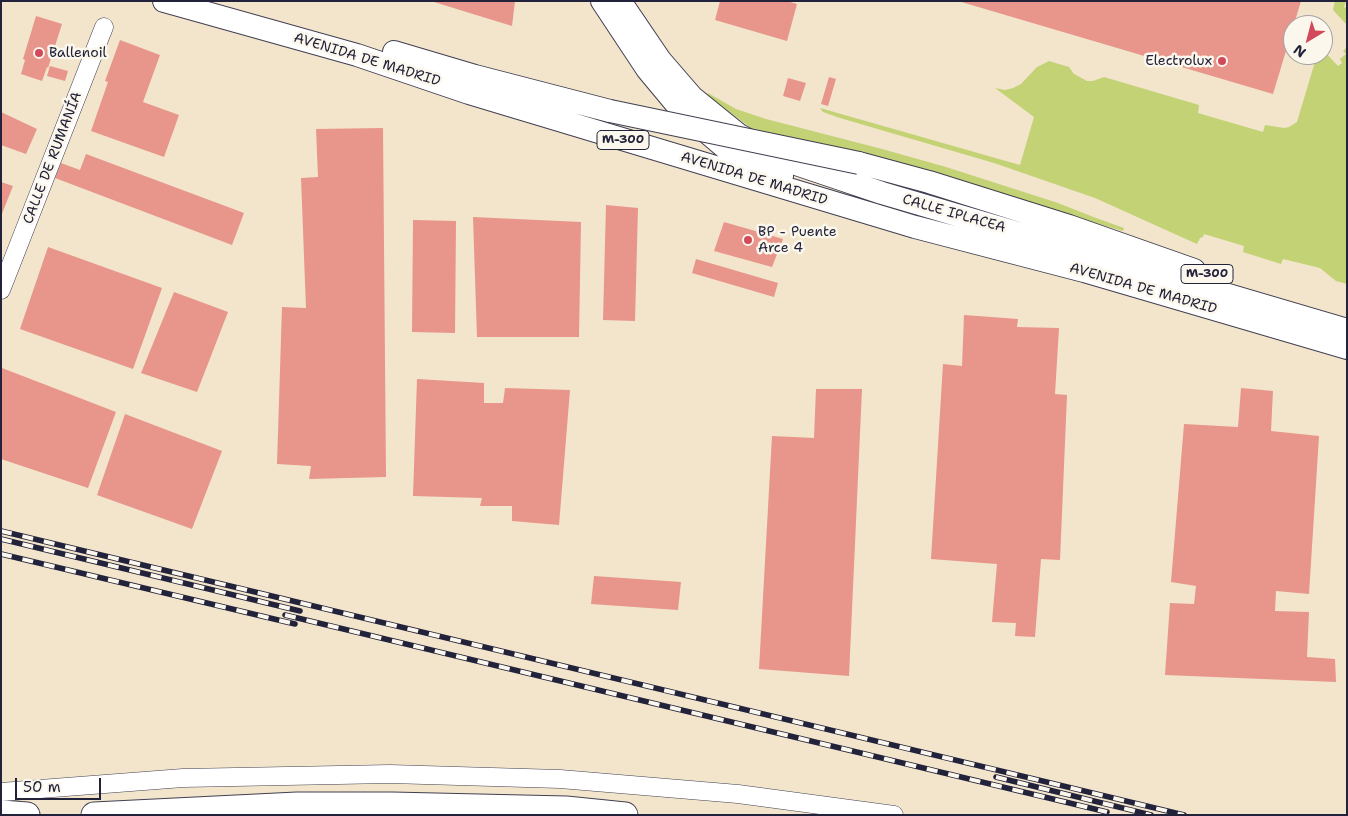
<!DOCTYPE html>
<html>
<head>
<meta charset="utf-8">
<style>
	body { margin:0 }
	#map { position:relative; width:1348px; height:816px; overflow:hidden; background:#f2e5cb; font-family:"Shantell Sans",sans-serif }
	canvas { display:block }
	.frame { position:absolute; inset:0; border:2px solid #22223b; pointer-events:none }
	.north { position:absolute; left:1283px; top:15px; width:50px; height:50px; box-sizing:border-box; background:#fbf7ec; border:1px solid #a4a2a5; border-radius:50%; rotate:217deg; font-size:14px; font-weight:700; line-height:20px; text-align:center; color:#22223b }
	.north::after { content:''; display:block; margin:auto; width:18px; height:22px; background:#d1495b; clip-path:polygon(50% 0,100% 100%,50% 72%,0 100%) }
	.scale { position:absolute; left:15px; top:778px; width:86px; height:22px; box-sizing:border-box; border:2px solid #22223b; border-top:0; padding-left:6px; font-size:15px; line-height:18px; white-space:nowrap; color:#22223b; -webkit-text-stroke:4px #fbf7ec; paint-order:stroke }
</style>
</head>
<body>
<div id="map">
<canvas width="1348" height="816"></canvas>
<div class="frame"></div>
<div class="north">N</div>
<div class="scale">50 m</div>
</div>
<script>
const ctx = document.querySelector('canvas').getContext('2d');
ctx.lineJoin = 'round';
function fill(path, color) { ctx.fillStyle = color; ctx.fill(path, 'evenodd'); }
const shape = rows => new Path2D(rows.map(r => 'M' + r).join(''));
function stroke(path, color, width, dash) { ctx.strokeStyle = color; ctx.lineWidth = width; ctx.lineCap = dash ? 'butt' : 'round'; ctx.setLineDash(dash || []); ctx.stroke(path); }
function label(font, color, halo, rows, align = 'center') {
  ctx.font = font + ' "Shantell Sans",sans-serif'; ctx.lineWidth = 5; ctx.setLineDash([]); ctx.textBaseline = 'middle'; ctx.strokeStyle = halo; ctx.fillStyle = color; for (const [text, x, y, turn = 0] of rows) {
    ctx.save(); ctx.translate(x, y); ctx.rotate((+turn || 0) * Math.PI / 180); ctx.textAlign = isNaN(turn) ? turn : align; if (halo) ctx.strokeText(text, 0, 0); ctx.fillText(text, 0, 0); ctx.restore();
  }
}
fill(shape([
	[1335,1,1346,1,1344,7,1347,8,1347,25,1333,10],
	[1347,47,1347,284,1336,281,1320,268,1283,259,1281,264,1243,252,1244,246,1204,234,1203,237,1200,238,1197,244,1095,198,994,163,840,118,823,112,820,108,1020,165,1034,117,995,88,1005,90,1013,88,1021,84,1037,67,1049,61,1069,67,1074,74,1087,81,1093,81,1104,77,1199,105,1198,113,1263,132,1265,125,1284,128,1289,127,1297,122,1317,55,1323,55,1323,50,1338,66,1342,63,1340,59,1346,54,1343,51],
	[708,93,736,109,766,119,882,149,946,167,1058,203,1096,218,1124,228,1123,231,1060,213,942,174,751,128,708,96]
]), '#c2d274');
fill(shape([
	[515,1,512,26,434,2,434,1],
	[720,1,787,1,797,4,787,41,715,20],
	[958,1,1301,1,1273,94],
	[36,16,62,24,48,68,47,67,42,81,21,74,25,60,23,59],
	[120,40,160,55,143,102,179,115,164,157,91,131,108,82,105,81],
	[50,66,68,71,65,81,47,76],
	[829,77,836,79,828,106,821,104],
	[788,78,806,83,800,101,783,96],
	[1,112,37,129,26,154,1,145],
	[383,128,386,477,309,479,311,466,277,464,282,307,306,308,301,178,318,177,316,129],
	[86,154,244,213,232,245,55,178,61,163,80,170],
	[1,182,13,186,1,216],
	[606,205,638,208,635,321,603,320],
	[473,217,581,222,579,337,477,337],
	[413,220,456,221,455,333,412,332],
	[724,222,783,239,772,267,714,251],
	[48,247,162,288,133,369,20,329],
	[696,259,778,283,774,297,692,273],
	[174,292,228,312,197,392,141,373],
	[964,315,1018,319,1017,327,1059,328,1055,394,1067,395,1060,560,1041,559,1035,637,1015,636,1016,623,992,622,997,564,931,559,943,364,962,366],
	[2,368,116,412,88,488,1,459,1,371],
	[417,379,484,383,484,403,503,403,505,388,570,390,559,525,512,521,512,506,480,506,482,498,413,496],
	[1241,388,1273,391,1271,431,1319,436,1309,594,1276,591,1275,611,1309,612,1307,657,1335,659,1336,682,1165,675,1170,603,1194,604,1196,586,1171,582,1184,424,1238,427],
	[816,389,862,389,849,676,759,669,772,436,814,438],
	[125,414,222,451,192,529,97,495],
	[594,576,681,582,678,610,591,604]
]), '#e8958b');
const minor = shape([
	[1,290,104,27],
	[1,792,183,778,390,774,560,779,738,794,894,815]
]);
const major = shape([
	[164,1,357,55,469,93,915,227,1084,271,1347,348],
	[602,1,647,69,682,111,728,150,782,176],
	[620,1,660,60,692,97,739,135,787,161,882,193,1347,330],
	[394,52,475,76,610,111],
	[859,163,929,182,1069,226,1194,270]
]);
const highway = shape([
	[1,813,27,815],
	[94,815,297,805,392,805,566,809,625,815]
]);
stroke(minor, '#413f51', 19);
stroke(major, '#413f51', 24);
stroke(highway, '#413f51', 27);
stroke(minor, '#fff', 18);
stroke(major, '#fff', 22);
stroke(highway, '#fff', 25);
const rail = shape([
	[1,531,1184,815],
	[1,539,300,611],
	[1,554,295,624],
	[285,615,1107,812],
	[996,777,1151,815]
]);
stroke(rail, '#22223b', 5.5);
stroke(rail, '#fbf7ec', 4, [11]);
const majorBridge = shape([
	[610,111,859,163]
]);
stroke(majorBridge, '#413f51', 24, []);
stroke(majorBridge, '#fff', 22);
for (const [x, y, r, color] of [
	[39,53,5,"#d1495b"],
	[1222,61,5,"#d1495b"],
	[748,240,5,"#d1495b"]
]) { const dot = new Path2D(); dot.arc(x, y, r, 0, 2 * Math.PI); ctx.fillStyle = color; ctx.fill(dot); stroke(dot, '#fbf7ec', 2); }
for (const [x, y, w] of [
	[623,140,52],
	[1207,274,52]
]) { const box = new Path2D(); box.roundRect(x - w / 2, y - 9.5, w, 19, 4); ctx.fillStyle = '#fbf7ec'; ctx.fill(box); stroke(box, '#22223b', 1); }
label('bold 12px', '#22223b', null, [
	["M-300",623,140],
	["M-300",1207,274]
]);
label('14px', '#22223b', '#fbf7ec', [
	["Ballenoil",49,53],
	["Electrolux",1212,61,"right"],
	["BP - Puente",758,232],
	["Arce 4",758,248]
], 'left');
label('14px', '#22223b', '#fbf7ec', [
	["AVENIDA DE MADRID",367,60,17],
	["CALLE DE RUMANÍA",53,158,-69],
	["AVENIDA DE MADRID",754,179,17],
	["CALLE IPLACEA",954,214,16],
	["AVENIDA DE MADRID",1143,289,16]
]);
</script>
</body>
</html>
